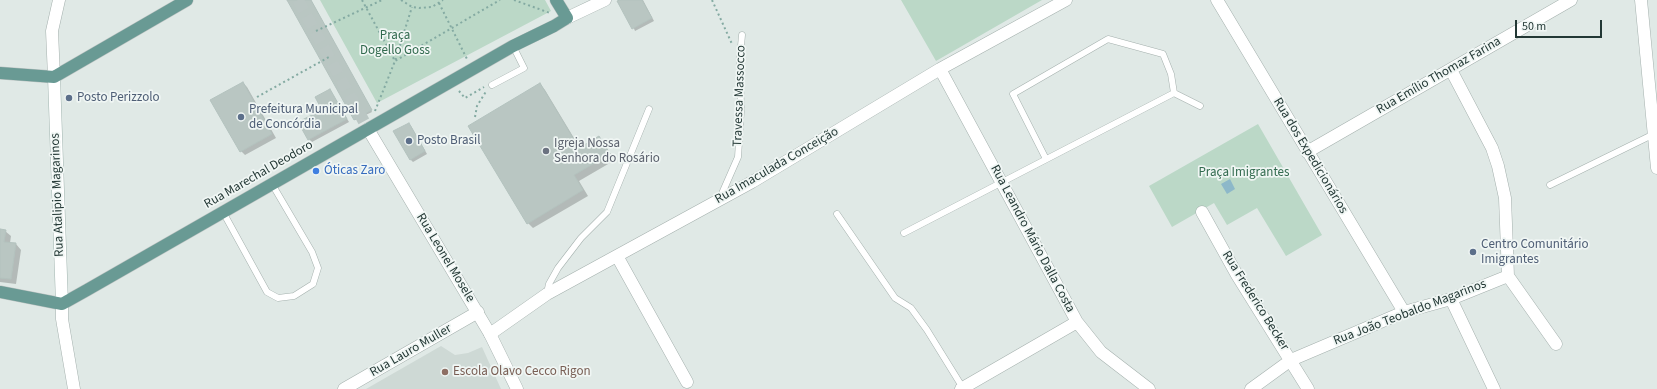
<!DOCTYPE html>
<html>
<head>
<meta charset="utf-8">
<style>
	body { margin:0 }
	#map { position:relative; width:1657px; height:389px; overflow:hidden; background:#e0e9e6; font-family:"Source Sans 3",sans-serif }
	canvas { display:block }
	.scale { position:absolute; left:1515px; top:20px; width:87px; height:18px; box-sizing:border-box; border:2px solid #233835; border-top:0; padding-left:5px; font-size:12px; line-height:14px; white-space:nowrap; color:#233835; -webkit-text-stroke:3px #f0f6f4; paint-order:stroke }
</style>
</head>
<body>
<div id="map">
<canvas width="1657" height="389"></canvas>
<div class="scale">50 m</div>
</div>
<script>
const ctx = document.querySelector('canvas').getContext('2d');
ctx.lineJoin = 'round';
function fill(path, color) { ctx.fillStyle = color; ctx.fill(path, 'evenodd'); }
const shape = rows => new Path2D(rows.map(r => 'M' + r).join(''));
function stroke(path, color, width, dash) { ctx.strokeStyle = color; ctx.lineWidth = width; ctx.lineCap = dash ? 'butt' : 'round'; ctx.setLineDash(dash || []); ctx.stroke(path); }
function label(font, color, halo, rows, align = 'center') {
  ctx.font = font + ' "Source Sans 3",sans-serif'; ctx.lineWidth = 3.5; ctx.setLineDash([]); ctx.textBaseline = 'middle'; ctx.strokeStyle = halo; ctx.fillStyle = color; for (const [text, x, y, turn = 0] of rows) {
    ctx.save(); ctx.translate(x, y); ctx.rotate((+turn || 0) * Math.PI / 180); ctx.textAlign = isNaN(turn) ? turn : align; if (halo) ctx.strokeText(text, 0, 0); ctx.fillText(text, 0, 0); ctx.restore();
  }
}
fill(shape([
	[441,346,455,355,468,353,482,347,501,389,366,389]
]), '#ced9d5');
fill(shape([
	[320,0,545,0,551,11,377,103],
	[901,0,1042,0,936,61],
	[1258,124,1322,235,1286,256,1257,208,1227,225,1214,203,1172,227,1149,186]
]), '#bbd8c7');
fill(shape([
	[1230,179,1235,189,1227,194,1221,184]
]), '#8db8c9');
fill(shape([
	[288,0,311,0,372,112,355,120],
	[622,0,643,0,654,21,635,31],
	[243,83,247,87,276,138,245,155,241,151],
	[540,84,545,90,580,148,599,137,615,160,579,181,588,196,533,228,528,223],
	[330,90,349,122,312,142,309,139,323,110],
	[411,126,427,154,413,162,410,159],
	[0,230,5,231,11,236,10,243,16,244,21,250,16,284,0,282]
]), '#0003');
const building = shape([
	[287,0,311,0,372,110,354,120,287,0],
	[620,0,642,0,652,18,632,29,617,1,620,0],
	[243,82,272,134,240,152,210,100,243,82],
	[540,83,579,148,599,136,610,154,574,175,583,190,527,224,468,126,540,83],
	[330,89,347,119,308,140,298,122,322,110,315,97,330,89],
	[409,123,425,151,410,160,393,131,409,123],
	[0,229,6,230,4,242,16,243,11,279,0,278,0,229]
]);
fill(building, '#b9c6c2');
stroke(building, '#b3c2be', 1);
stroke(shape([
	[298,0,368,129]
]), '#bac6c3', 12, [12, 6]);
const service = shape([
	[492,85,524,68,513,46],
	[1046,159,1013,94,1108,39,1163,54,1171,74,1174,93],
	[1550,185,1652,135],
	[720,198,738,157,741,111,740,57,742,35],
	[223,212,267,292,278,298,294,296,313,284,318,268,312,252,272,184],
	[837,214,895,298,911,308,927,330,963,388],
	[904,233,1174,93,1200,106],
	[547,293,549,284,558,268,581,238,607,212,649,109]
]);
const minor = shape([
	[1217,0,1404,312],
	[1641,0,1657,168],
	[940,69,1077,322,1101,352,1149,389],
	[1451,70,1492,148,1498,166,1505,198,1508,276,1556,344],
	[54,77,52,31,59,0],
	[1307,152,1571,0],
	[1202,212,1237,275,1308,389],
	[617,256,687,382],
	[1451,299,1494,389],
	[62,304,62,319,74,389],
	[490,334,547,294,752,182,940,69,1066,0],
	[344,389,478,312],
	[961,389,1077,322],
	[1251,389,1291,360,1404,312,1451,299,1508,276]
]);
const tertiary = shape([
	[567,18,605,0],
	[368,129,490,334,517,389]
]);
const secondary = shape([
	[54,77,62,304]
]);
const primary = shape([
	[0,73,54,77,187,0],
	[0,292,62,304,87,290,513,46,554,26,567,18,556,0]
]);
stroke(service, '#a4b0ad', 7);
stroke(minor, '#a4b0ad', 13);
stroke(tertiary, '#a4b0ad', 13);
stroke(secondary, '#a0b4af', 13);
stroke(primary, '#bdc3c2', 13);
stroke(shape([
	[362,0,395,61,500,0],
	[401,0,412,7,419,8,432,7,443,0],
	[514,0,550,13],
	[712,0,732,44],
	[439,3,467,59],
	[316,31,382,0],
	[459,91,465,98,484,87],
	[257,97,329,57],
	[375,111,395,61,412,7],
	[475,117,477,106,487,90]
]), '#84aaa2', 2, [2, 3]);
stroke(service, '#fff', 6);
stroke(minor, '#fff', 12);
stroke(tertiary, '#fff', 12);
stroke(secondary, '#fff', 12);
stroke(primary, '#699a94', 12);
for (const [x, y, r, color] of [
	[69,98,4,"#5c6f8a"],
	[241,117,4,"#5c6f8a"],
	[409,141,4,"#5c6f8a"],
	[546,151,4,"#6b7280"],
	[316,171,4,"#3f7fe0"],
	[1473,252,4,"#5c6f8a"],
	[445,372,4,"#8d6e63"]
]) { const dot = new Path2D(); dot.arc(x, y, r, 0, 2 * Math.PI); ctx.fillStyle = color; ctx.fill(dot); stroke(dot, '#f0f6f4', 1.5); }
label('13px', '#316a4e', '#f0f6f4', [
	["Praça",395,36],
	["Dogello Goss",395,51],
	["Praça Imigrantes",1244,173]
]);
label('13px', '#233835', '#f0f6f4', [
	["Rua Emílio Thomaz Farina",1439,76,-30],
	["Travessa Massocco",740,96,-88],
	["Rua dos Expedicionários",1310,156,59],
	["Rua Imaculada Conceição",777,166,-30],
	["Rua Marechal Deodoro",259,175,-30],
	["Rua Atalipio Magarinos",58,195,-92],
	["Rua Leandro Mário Dalla Costa",1032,239,62],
	["Rua Leonel Mosele",445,258,59],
	["Rua Frederico Becker",1255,301,58],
	["Rua João Teobaldo Magarinos",1410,313,-21],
	["Rua Lauro Muller",411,351,-30]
]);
label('13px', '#4e5e75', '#f0f6f4', [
	["Posto Perizzolo",77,98],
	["Prefeitura Municipal",249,110],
	["de Concórdia",249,125],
	["Posto Brasil",417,141],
	["Centro Comunitário",1481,245],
	["Imigrantes",1481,260]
], 'left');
label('13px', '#5b616d', '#f0f6f4', [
	["Igreja Nossa",554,144],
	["Senhora do Rosário",554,159]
], 'left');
label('13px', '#366cbe', '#f0f6f4', [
	["Óticas Zaro",324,171]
], 'left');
label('13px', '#785e54', '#f0f6f4', [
	["Escola Olavo Cecco Rigon",453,372]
], 'left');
</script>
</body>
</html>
